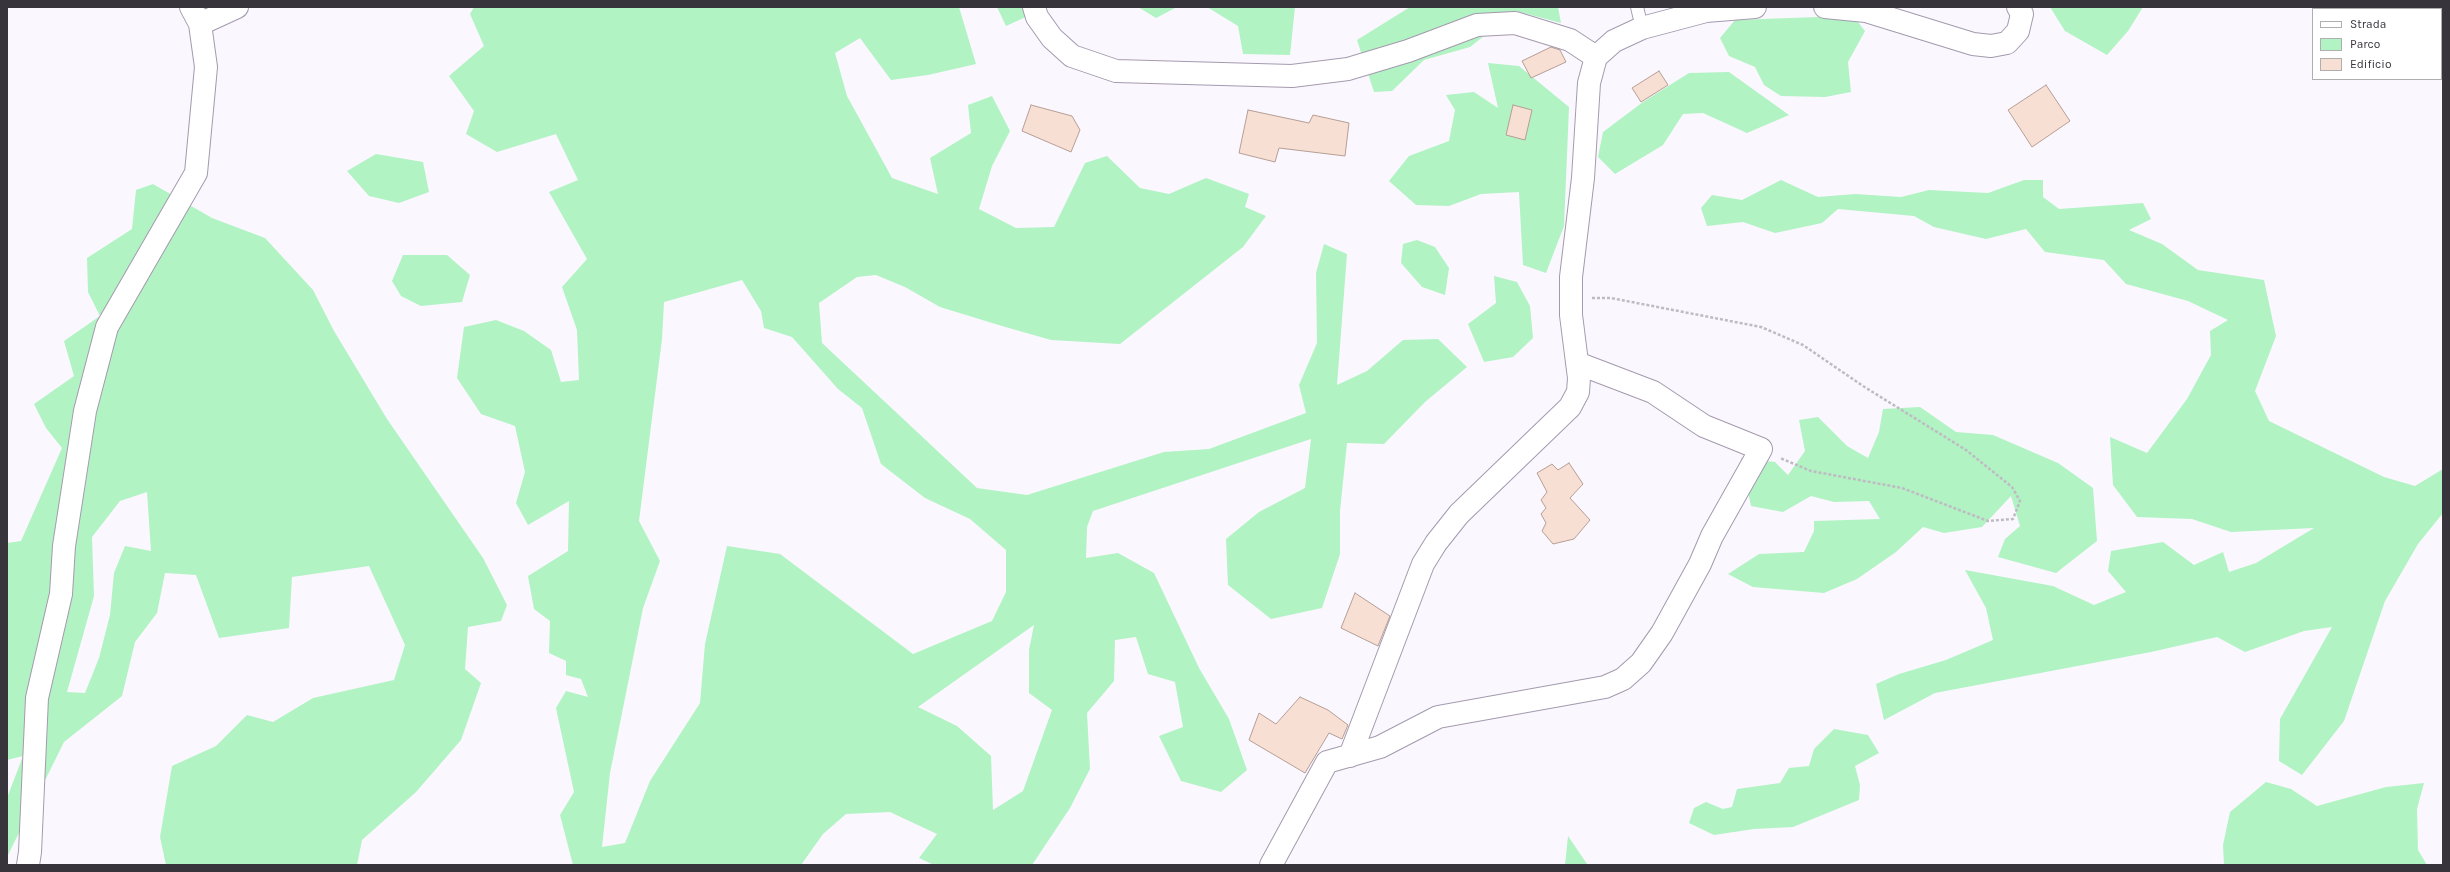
<!DOCTYPE html>
<html>
<head>
<meta charset="utf-8">
<style>
	body { margin:0 }
	#map { position:relative; width:2450px; height:872px; overflow:hidden; background:#fbf7ff; font-family:Karla,sans-serif }
	canvas { display:block }
	.frame { position:absolute; inset:0; border:8px solid #38343c; pointer-events:none }
	.legend { position:absolute; left:2312px; top:8px; width:130px; height:72px; box-sizing:border-box; background:#fff; border:1px solid #afaeb1; margin:0; padding:5px 7px; list-style:none; font-size:12px; color:#38343c }
	.legend li { display:flex; align-items:center; gap:8px; height:20px }
	.legend b { width:20px; border:1px solid #afaeb1 }
</style>
</head>
<body>
<div id="map">
<canvas width="2450" height="872"></canvas>
<div class="frame"></div>
<ul class="legend">
<li><b style="height:5px;background:#fff"></b>Strada</li>
<li><b style="height:11px;background:#b1f3c3"></b>Parco</li>
<li><b style="height:11px;background:#f7dfd4"></b>Edificio</li>
</ul>
</div>
<script>
const ctx = document.querySelector('canvas').getContext('2d');
ctx.lineJoin = 'round';
function fill(path, color) { ctx.fillStyle = color; ctx.fill(path, 'evenodd'); }
const shape = rows => new Path2D(rows.map(r => 'M' + r).join(''));
function stroke(path, color, width, dash) { ctx.strokeStyle = color; ctx.lineWidth = width; ctx.lineCap = dash ? 'butt' : 'round'; ctx.setLineDash(dash || []); ctx.stroke(path); }
fill(shape([
	[474,7,959,7,976,64,928,75,891,80,860,38,835,53,847,96,892,178,938,194,930,158,971,133,968,105,992,96,1010,131,992,166,979,209,1016,228,1054,227,1085,163,1107,156,1140,188,1169,194,1206,178,1249,194,1245,207,1266,216,1243,247,1120,344,1051,340,1002,326,940,307,905,287,876,275,857,277,819,303,822,343,977,488,1027,495,1164,452,1209,449,1306,413,1299,385,1317,343,1316,273,1324,244,1347,254,1337,385,1367,371,1403,340,1438,339,1467,367,1425,402,1384,444,1347,443,1340,511,1340,554,1322,608,1271,619,1228,585,1226,539,1259,512,1305,488,1311,439,1093,511,1087,527,1086,558,1118,553,1154,573,1199,668,1229,719,1247,770,1221,792,1181,781,1159,736,1183,727,1175,682,1148,674,1136,637,1115,640,1114,681,1087,713,1090,769,1070,808,1032,865,934,865,919,858,937,834,890,812,846,814,823,834,801,865,573,865,560,815,574,792,556,708,566,691,588,697,581,679,566,675,566,661,549,653,550,621,534,609,528,576,568,551,569,501,528,525,516,503,525,472,515,426,481,414,457,378,464,327,496,320,524,331,551,350,561,382,579,380,577,330,562,287,587,259,549,192,578,180,556,134,497,152,466,134,474,111,449,76,484,46,470,14],
	[742,280,761,311,764,328,792,337,838,389,862,408,881,464,925,498,970,519,1006,550,1006,592,992,621,913,654,780,554,727,546,705,644,700,703,650,781,625,843,602,847,610,773,643,608,660,561,639,521,662,339,664,302],
	[1034,625,1029,650,1029,693,1052,710,1023,791,993,810,991,756,957,726,918,707],
	[997,7,1024,7,1028,16,1006,26],
	[1138,7,1177,7,1156,18],
	[1207,7,1295,7,1290,55,1243,54,1238,26],
	[1410,7,1558,7,1561,23,1516,11,1470,47,1424,60,1392,91,1374,92,1357,40],
	[2050,7,2143,7,2128,31,2107,55,2065,31],
	[1818,17,1854,17,1865,31,1848,62,1851,92,1825,97,1781,96,1764,85,1755,67,1729,56,1720,38,1735,20],
	[1488,63,1519,66,1569,107,1564,226,1546,273,1523,265,1519,192,1481,194,1449,206,1416,205,1389,181,1409,156,1449,141,1455,110,1446,95,1474,92,1498,108],
	[1729,72,1789,115,1747,133,1703,113,1683,114,1663,145,1615,174,1598,157,1603,132,1643,102,1689,73],
	[376,154,423,162,429,192,399,203,369,196,347,171],
	[1781,180,1818,197,1855,194,1901,197,1929,190,1988,193,2024,180,2043,180,2043,197,2059,209,2143,203,2151,219,2129,230,2162,244,2198,270,2264,280,2276,336,2255,391,2269,421,2384,477,2415,486,2443,469,2443,513,2418,544,2385,601,2344,721,2302,775,2279,761,2280,719,2332,627,2304,631,2245,652,2217,637,2151,652,1935,693,1884,720,1876,684,1899,674,1946,660,1993,640,1986,608,1965,570,2053,586,2094,605,2126,592,2108,571,2111,551,2163,542,2194,565,2223,552,2229,572,2256,563,2314,528,2231,532,2192,519,2137,517,2113,485,2110,437,2147,453,2187,399,2211,355,2210,331,2228,320,2188,301,2126,284,2104,260,2045,252,2026,229,1986,239,1934,227,1914,216,1838,209,1822,223,1775,233,1743,222,1707,226,1701,208,1712,195,1742,200],
	[153,184,212,218,265,238,313,290,334,331,387,419,483,558,507,605,501,621,468,627,465,669,481,683,461,740,416,792,362,840,357,865,166,865,160,837,172,766,216,746,247,715,273,722,313,698,394,680,405,645,369,566,292,577,289,628,219,638,196,575,165,573,157,613,135,642,122,696,64,742,7,857,7,798,23,756,7,760,7,543,21,541,62,448,46,428,34,404,74,376,64,341,100,316,88,292,87,258,132,229,136,190],
	[147,492,151,551,125,546,114,573,110,615,99,658,85,693,67,692,94,596,92,537,120,501],
	[1417,240,1435,247,1449,268,1445,295,1422,287,1401,263,1403,244],
	[403,255,447,255,470,275,462,302,421,306,401,296,392,281],
	[1494,276,1517,282,1530,306,1533,338,1513,357,1484,362,1468,324,1496,303],
	[1920,407,1956,432,1993,435,2058,463,2093,488,2097,541,2056,573,1998,557,2005,539,2020,526,2011,496,1982,527,1944,533,1923,527,1896,552,1857,579,1824,593,1753,587,1728,574,1759,554,1804,552,1814,531,1814,521,1880,519,1869,501,1834,502,1811,496,1783,512,1751,506,1741,458,1775,462,1788,475,1805,451,1799,420,1818,417,1847,446,1868,458,1879,432,1883,409],
	[1834,729,1868,735,1879,753,1855,766,1860,785,1859,800,1793,827,1754,829,1714,835,1689,823,1694,808,1706,802,1723,809,1732,807,1737,789,1780,783,1789,768,1809,766,1814,749],
	[2266,782,2291,789,2317,806,2386,787,2424,783,2417,809,2418,850,2427,865,2224,865,2223,845,2230,812],
	[1568,836,1587,864,1587,865,1565,865]
]), '#b1f3c3');
const building = shape([
	[1551,47,1560,50,1566,62,1531,78,1522,61,1551,47],
	[1659,71,1668,85,1641,102,1632,88,1659,71],
	[2046,85,2070,121,2032,147,2008,110,2046,85],
	[1031,105,1072,116,1080,130,1071,152,1022,131,1031,105],
	[1513,105,1532,110,1525,140,1506,135,1513,105],
	[1248,110,1309,123,1313,115,1349,123,1345,156,1279,148,1275,162,1239,153,1248,110],
	[1569,463,1583,484,1570,498,1590,520,1574,539,1553,544,1542,531,1546,523,1541,514,1546,508,1541,500,1547,492,1537,473,1552,464,1558,470,1569,463],
	[1355,593,1390,616,1378,646,1341,628,1355,593],
	[1300,697,1328,710,1348,725,1342,739,1329,733,1305,773,1249,740,1259,713,1276,724,1300,697]
]);
fill(building, '#f7dfd4');
stroke(building, '#b59e95', 1);
const service = shape([
	[1637,7,1642,28]
]);
const minor = shape([
	[1034,7,1037,17,1052,38,1072,56,1116,71,1292,76,1348,69,1408,51,1477,25,1515,23,1570,40,1596,57],
	[1825,7,1866,11,1973,44,1991,46,2007,43,2018,31,2022,14,2018,7],
	[200,24,237,7],
	[1350,756,1423,564,1436,543,1459,514,1570,407,1578,392,1579,378,1571,315,1571,277,1583,178,1589,83,1596,57,1614,41,1642,28,1706,11,1755,7],
	[28,865,30,852,37,698,61,594,64,546,85,411,107,327,196,173,206,67,200,24,191,7],
	[1271,865,1327,762,1380,747,1438,717,1605,687,1623,679,1641,663,1662,633,1700,564,1712,536,1761,449,1704,426,1653,392,1577,363]
]);
stroke(service, '#a49aae', 14);
stroke(minor, '#a49aae', 24);
stroke(shape([
	[1592,298,1611,298,1761,327,1803,345,1863,386,1966,450,2012,487,2020,501,2013,519,1988,521,1902,488,1811,471,1780,458]
]), '#bfbbc3', 2.5, [3, 2]);
stroke(service, '#fff', 12);
stroke(minor, '#fff', 22);
</script>
</body>
</html>
